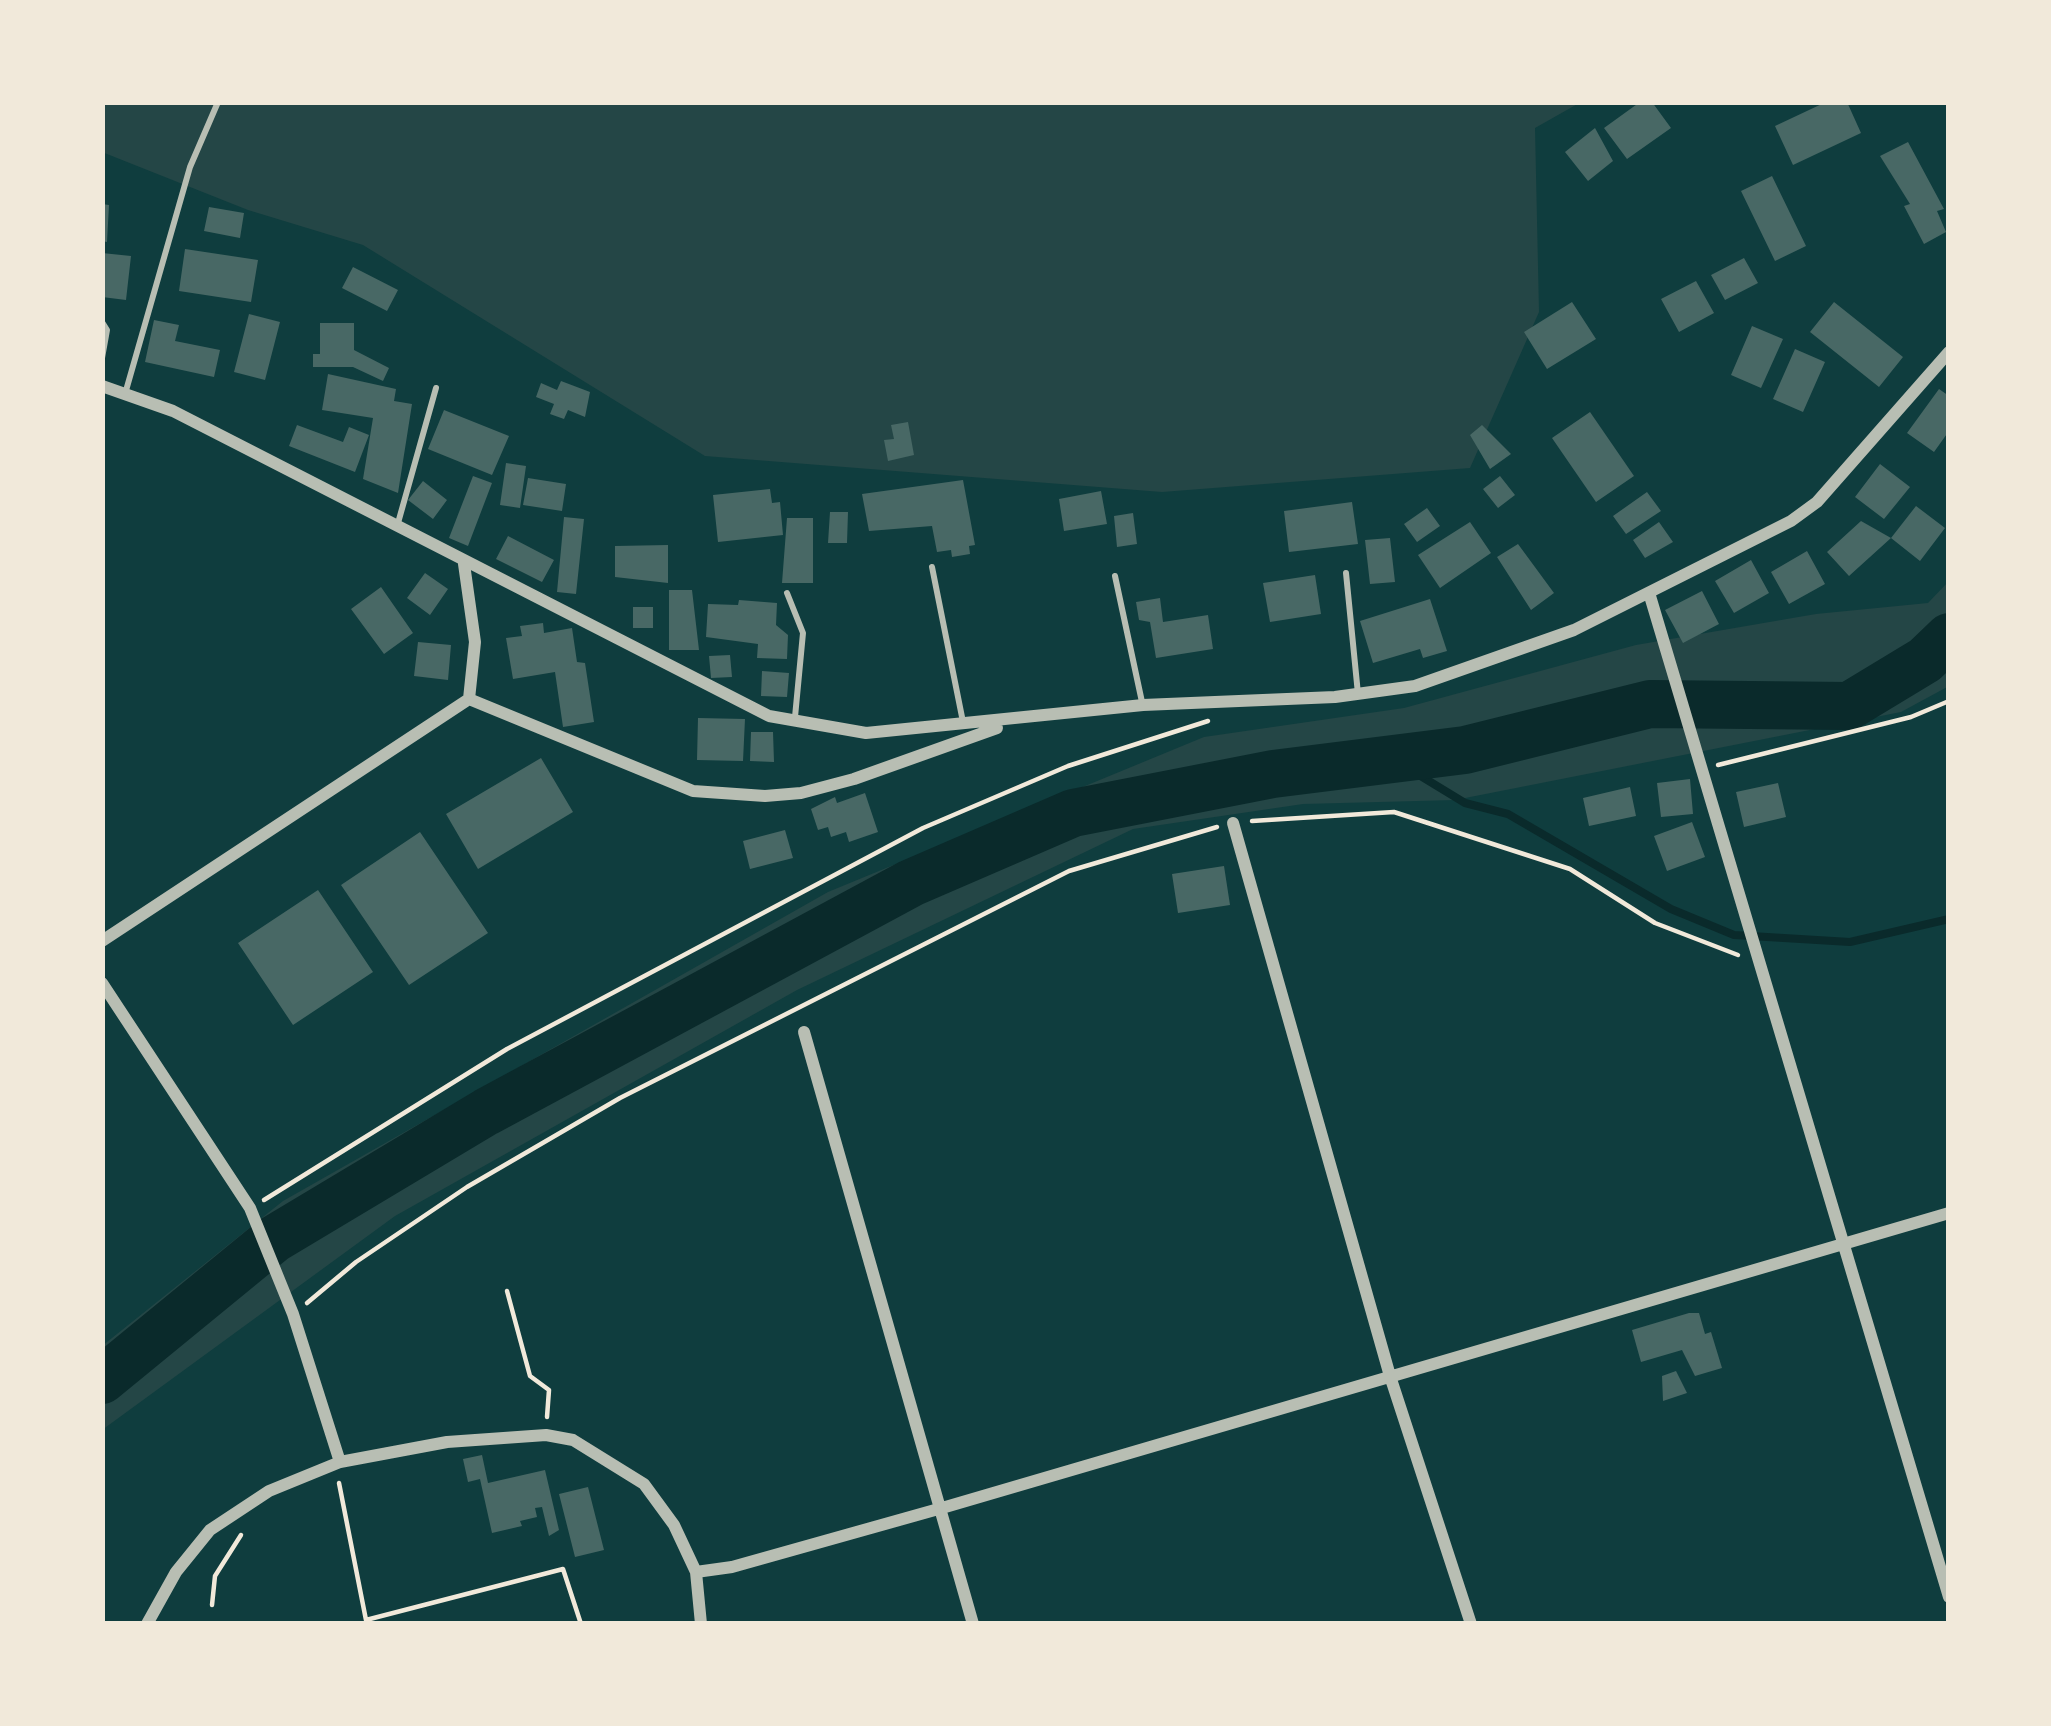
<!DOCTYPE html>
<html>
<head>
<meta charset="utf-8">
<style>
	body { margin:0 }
	#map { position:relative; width:2051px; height:1726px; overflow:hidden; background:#0f3d3e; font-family:"Fira Sans Condensed",sans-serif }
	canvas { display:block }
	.frame { position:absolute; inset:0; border:105px solid #f1e9da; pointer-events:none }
</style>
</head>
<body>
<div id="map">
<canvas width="2051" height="1726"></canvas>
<div class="frame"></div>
</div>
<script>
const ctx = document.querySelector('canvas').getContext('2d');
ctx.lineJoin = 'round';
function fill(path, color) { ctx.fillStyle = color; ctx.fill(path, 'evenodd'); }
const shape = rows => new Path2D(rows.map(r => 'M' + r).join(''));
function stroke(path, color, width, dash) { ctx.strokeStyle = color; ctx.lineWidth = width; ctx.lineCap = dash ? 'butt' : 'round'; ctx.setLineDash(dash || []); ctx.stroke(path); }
fill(shape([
	[102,102,1581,102,1535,128,1539,312,1470,468,1162,492,705,456,363,245,248,210,102,152],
	[1949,581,1949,686,1901,712,1455,800,1303,804,1133,829,797,990,395,1216,102,1430,102,1346,283,1201,828,892,1204,737,1404,708,1636,645,1816,614,1928,603]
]), '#244646');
stroke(shape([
	[1412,755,1419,775,1465,803,1508,814,1671,909,1734,935,1850,942,1949,919]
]), '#0a2a2b', 8);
stroke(shape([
	[102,1380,274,1239,486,1112,911,883,1073,813,1273,774,1465,750,1650,704,1849,706,1925,660,1949,637]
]), '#0a2a2b', 48);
fill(shape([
	[1640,102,1652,102,1671,128,1627,159,1604,128],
	[1826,102,1847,102,1861,133,1793,165,1775,126],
	[1595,128,1613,161,1588,181,1565,152],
	[1908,142,1944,209,1937,211,1946,232,1924,244,1904,206,1910,204,1880,156],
	[1772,176,1806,246,1775,261,1741,191],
	[102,204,109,205,107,242,102,241],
	[209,207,244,213,240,238,204,231],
	[185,249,258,260,251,302,179,291],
	[102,253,131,256,126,300,102,297],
	[1744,258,1758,283,1725,300,1711,275],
	[353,267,398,290,387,311,342,288],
	[1696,281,1714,313,1679,332,1661,299],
	[1572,302,1596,339,1547,369,1524,332],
	[1834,302,1903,357,1879,387,1810,332],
	[249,314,280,322,265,380,234,372],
	[154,320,179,325,175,341,220,350,214,377,145,362],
	[320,323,354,323,354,350,389,368,383,381,353,367,313,367,313,354,320,354],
	[1752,326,1783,339,1761,388,1731,375],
	[1795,349,1825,362,1803,412,1773,399],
	[328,374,396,389,394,401,412,404,398,493,363,479,373,418,322,410],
	[561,381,590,392,585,417,568,410,564,419,550,414,554,404,536,397,541,383,557,390],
	[1939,389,1949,396,1949,431,1934,452,1907,433],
	[444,410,509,436,492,475,428,449],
	[1590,412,1634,476,1596,502,1552,438],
	[908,422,914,455,888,461,884,440,894,439,891,425],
	[297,425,343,442,349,427,369,435,355,472,289,446],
	[1482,425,1511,454,1490,469,1470,435],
	[506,463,526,466,520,508,500,505],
	[1880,464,1910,487,1884,519,1855,497],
	[473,476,492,483,468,546,449,538],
	[1500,476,1515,495,1498,508,1483,489],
	[528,478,566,484,562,511,523,505],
	[963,480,975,545,969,546,970,554,952,557,951,550,937,552,932,526,869,531,862,494],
	[423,481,447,500,433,519,408,500],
	[770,489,772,503,780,502,783,535,718,542,713,495],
	[1101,491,1107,524,1064,531,1059,499],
	[1647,492,1661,511,1626,534,1613,516],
	[1352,502,1358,544,1289,552,1284,511],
	[1916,506,1945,528,1920,561,1891,538,1849,576,1827,552,1861,521,1891,538],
	[1427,508,1440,526,1417,542,1404,524],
	[830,512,848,512,847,543,828,543],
	[1133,513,1137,544,1117,547,1114,516],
	[564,517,584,519,576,594,557,592],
	[787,518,813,518,813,583,782,583],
	[1470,522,1491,553,1440,588,1418,555],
	[1659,522,1673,542,1645,558,1633,540],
	[508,536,554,560,542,582,496,559],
	[1390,538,1395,582,1370,584,1365,540],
	[1518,544,1554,593,1531,610,1497,557],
	[668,545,668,583,615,577,615,546],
	[1807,551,1825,584,1789,604,1771,572],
	[1751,560,1769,593,1734,613,1715,581],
	[425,573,448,589,430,615,407,598],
	[1315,575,1321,614,1270,622,1263,583],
	[381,587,413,633,384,654,351,609],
	[669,590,692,590,699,650,669,650],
	[1702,591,1719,624,1683,643,1665,610],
	[1160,598,1163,622,1208,615,1213,649,1156,658,1150,622,1139,620,1136,602],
	[1430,599,1447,651,1423,658,1420,649,1373,663,1360,621],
	[739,600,777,603,776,625,788,635,787,659,757,658,758,644,706,637,708,604,738,605],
	[633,607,653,607,653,628,633,628],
	[543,623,544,633,572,628,577,662,585,663,594,722,563,727,555,672,513,679,506,638,522,636,520,626],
	[418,642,451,645,448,680,414,676],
	[730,655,732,677,711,678,709,656],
	[762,671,789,673,787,697,761,696],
	[698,718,745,719,743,761,697,760],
	[751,732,773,732,774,762,750,761],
	[541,758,573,812,478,869,446,814],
	[1690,779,1693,814,1661,817,1657,783],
	[1778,783,1786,817,1744,827,1736,792],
	[1630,787,1636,816,1589,826,1583,798],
	[865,793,878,832,849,842,846,832,831,837,828,827,818,830,811,809,835,797,837,803],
	[1692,822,1705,857,1667,871,1654,836],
	[785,830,793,858,750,869,743,841],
	[420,832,488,933,409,985,341,885],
	[1224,866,1230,905,1178,913,1172,874],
	[318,890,373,972,293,1025,238,943],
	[1689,1313,1699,1313,1705,1334,1711,1332,1722,1368,1695,1376,1682,1350,1641,1362,1632,1330],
	[1676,1371,1687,1393,1663,1401,1662,1376],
	[482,1455,488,1483,545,1470,559,1530,549,1536,542,1507,535,1508,537,1517,520,1521,522,1526,492,1533,480,1479,468,1482,463,1459],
	[588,1487,604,1550,575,1557,559,1494]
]), '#486865');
stroke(shape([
	[324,102,332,102],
	[1718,765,1911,717,1949,701],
	[1252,821,1394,812,1570,869,1655,923,1738,955],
	[264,1200,507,1049,923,828,1068,766,1208,721],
	[507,1291,530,1376,549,1390,547,1417],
	[307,1303,356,1262,467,1187,620,1098,1069,871,1217,827],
	[339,1483,366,1620,563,1569,581,1624],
	[212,1605,215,1576,241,1535]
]), '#f1e9da', 4.5);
stroke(shape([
	[102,322,107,330,102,358],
	[125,394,190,167,218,102],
	[398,523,436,388],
	[932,567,963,722],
	[1346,573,1358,694],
	[1115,576,1142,702],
	[787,593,803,633,795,717]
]), '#b8beb3', 6);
stroke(shape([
	[102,386,173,411,769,716,866,733,1143,705,1335,697,1415,686,1574,630,1791,521,1817,502,1949,352],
	[464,564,475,642,469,699],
	[1650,596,1949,1597],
	[469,699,693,791,765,796,801,793,854,779,997,728],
	[1233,823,1390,1376,1471,1624],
	[102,941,469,699],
	[102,983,250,1208,293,1314,340,1462],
	[804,1032,973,1624],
	[696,1572,732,1567,942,1508,1949,1213],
	[147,1624,176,1572,210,1530,269,1491,340,1462,447,1442,546,1435,573,1440,644,1484,674,1525,696,1572,701,1624]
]), '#b8beb3', 12);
</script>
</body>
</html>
